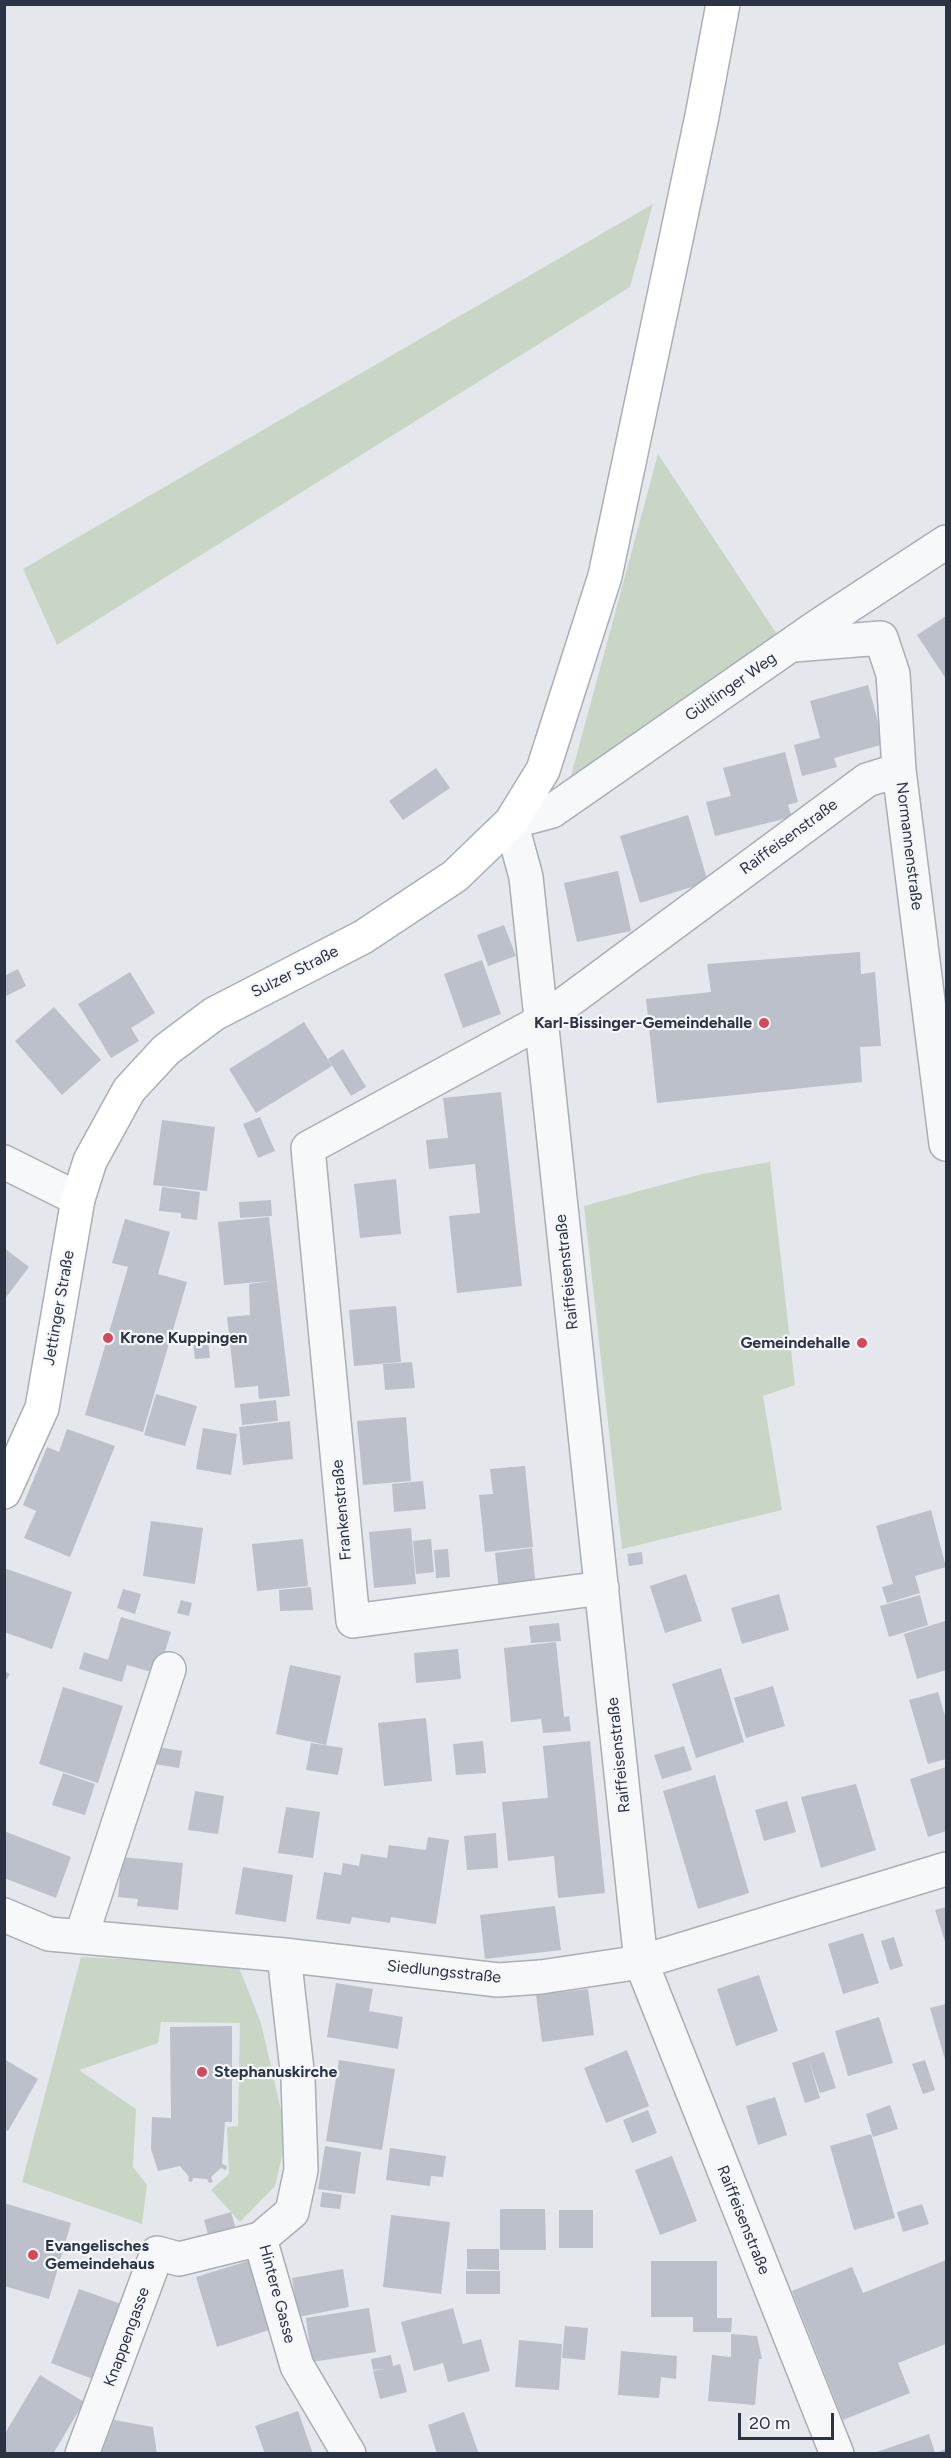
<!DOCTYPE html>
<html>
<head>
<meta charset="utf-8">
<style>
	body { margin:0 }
	#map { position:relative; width:951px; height:2458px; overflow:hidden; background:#e4e7ec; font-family:Figtree,sans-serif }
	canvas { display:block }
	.frame { position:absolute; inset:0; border:6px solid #2b3445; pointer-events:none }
	.scale { position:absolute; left:738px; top:2413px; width:96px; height:27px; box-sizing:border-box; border:3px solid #2b3445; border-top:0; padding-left:8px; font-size:18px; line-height:21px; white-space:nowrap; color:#2b3445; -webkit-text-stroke:4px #f4f6f9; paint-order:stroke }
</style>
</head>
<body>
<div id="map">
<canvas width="951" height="2458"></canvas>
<div class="frame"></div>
<div class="scale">20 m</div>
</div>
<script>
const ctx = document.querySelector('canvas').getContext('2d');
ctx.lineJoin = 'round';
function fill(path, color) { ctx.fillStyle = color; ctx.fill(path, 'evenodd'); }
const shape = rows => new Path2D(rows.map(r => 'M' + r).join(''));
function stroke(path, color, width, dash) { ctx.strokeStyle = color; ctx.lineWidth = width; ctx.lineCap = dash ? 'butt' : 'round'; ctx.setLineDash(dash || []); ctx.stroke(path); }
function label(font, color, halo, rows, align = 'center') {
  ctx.font = font + ' Figtree,sans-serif'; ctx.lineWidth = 4.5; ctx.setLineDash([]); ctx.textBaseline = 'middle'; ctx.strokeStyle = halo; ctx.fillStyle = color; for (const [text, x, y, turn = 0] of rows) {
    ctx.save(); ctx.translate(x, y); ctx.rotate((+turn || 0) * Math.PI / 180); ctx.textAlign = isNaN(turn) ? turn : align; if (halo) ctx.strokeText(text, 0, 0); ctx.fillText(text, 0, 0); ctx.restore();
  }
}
fill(shape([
	[653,204,630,287,57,645,23,569],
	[658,454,780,639,568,787],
	[770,1162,795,1385,763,1396,782,1510,622,1549,584,1206,702,1174],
	[81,1957,238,1965,261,2023,283,2119,282,2156,275,2186,240,2222,211,2190,229,2174,227,2127,238,2126,240,2023,161,2022,158,2043,79,2070,136,2109,133,2167,147,2185,142,2224,22,2182]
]), '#c9d6c5');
fill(shape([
	[946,616,946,679,917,635],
	[868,685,884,744,834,758,837,767,802,776,794,745,820,738,810,701],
	[785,752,798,802,788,805,792,817,715,836,706,802,731,796,723,768],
	[436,768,450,788,403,820,389,801],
	[688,815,708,882,640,903,620,836],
	[618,871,631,931,577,942,564,883],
	[504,925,516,956,488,966,477,935],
	[860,952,861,974,875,972,881,1046,860,1047,862,1082,657,1103,646,999,711,992,707,964],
	[482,960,501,1014,463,1028,444,974],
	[18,969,26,986,6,996,4,976],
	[130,972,155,1013,131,1028,139,1041,111,1058,78,1004],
	[54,1007,101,1060,62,1095,15,1041],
	[304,1022,332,1066,256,1113,229,1069],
	[343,1049,366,1087,351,1096,328,1059],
	[501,1092,522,1286,457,1293,449,1216,480,1213,475,1164,429,1169,426,1140,448,1138,443,1098],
	[260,1117,275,1151,258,1158,243,1124],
	[162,1120,215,1127,207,1191,153,1185],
	[396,1179,401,1234,360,1238,354,1184],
	[162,1187,200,1192,197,1220,181,1218,181,1213,159,1211],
	[271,1200,272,1216,240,1218,239,1202],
	[269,1217,290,1396,259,1399,258,1386,235,1388,227,1317,250,1315,249,1284,270,1281,224,1285,218,1222],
	[125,1219,170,1232,158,1274,187,1282,143,1432,85,1415,128,1267,112,1263],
	[4,1248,29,1267,4,1300],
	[396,1306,401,1362,354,1366,349,1310],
	[208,1340,210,1358,195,1359,193,1341],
	[412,1362,415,1388,385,1390,383,1364],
	[156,1394,197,1406,185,1446,144,1435],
	[276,1400,278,1421,242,1425,240,1404],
	[406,1417,411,1481,363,1485,357,1421],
	[290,1421,293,1459,243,1465,239,1427],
	[203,1428,237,1434,231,1475,196,1469],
	[67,1429,115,1446,70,1557,24,1538,36,1511,23,1505,47,1447,59,1452],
	[525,1466,533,1547,485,1552,479,1495,493,1494,490,1469],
	[423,1481,426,1509,394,1512,392,1484],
	[931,1510,946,1567,915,1576,920,1593,887,1603,882,1587,893,1584,876,1526],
	[151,1521,203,1528,195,1584,143,1576],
	[411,1528,416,1584,374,1588,369,1532],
	[303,1539,308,1586,257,1591,252,1544],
	[431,1539,434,1572,416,1574,413,1541],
	[532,1548,536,1587,499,1591,495,1553],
	[448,1549,450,1577,436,1578,434,1550],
	[642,1552,643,1564,629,1566,627,1554],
	[4,1568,72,1592,52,1649,4,1632],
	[686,1574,702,1621,665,1633,650,1586],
	[311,1587,313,1610,280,1611,279,1590],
	[123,1589,141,1594,135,1614,117,1608],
	[779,1594,789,1630,742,1644,731,1608],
	[920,1595,928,1625,889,1637,880,1606],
	[181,1600,192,1603,189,1616,177,1613],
	[121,1617,171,1632,158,1674,127,1665,122,1682,79,1669,84,1652,108,1660],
	[945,1621,946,1670,917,1679,904,1634],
	[559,1623,561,1641,531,1643,529,1626],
	[556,1642,564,1717,569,1716,571,1731,543,1733,541,1719,511,1722,504,1648],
	[458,1649,461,1679,416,1683,414,1653],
	[290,1665,341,1676,326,1745,276,1734],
	[721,1668,744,1742,696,1758,672,1684],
	[4,1671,10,1674,4,1683],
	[773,1686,785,1726,746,1738,734,1698],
	[63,1687,123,1706,98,1783,39,1764],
	[938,1692,946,1719,946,1759,928,1764,909,1700],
	[426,1718,432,1781,384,1786,378,1723],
	[483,1741,486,1773,456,1775,453,1744],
	[590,1741,605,1893,558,1898,554,1856,508,1861,502,1802,548,1798,543,1746],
	[311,1743,343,1748,338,1775,306,1770],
	[684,1746,692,1770,662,1779,654,1755],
	[157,1747,182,1751,179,1768,154,1764],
	[946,1767,946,1831,928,1837,910,1779],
	[63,1773,95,1784,85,1815,52,1805],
	[715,1775,749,1893,698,1909,663,1791],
	[856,1784,876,1850,821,1868,801,1797],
	[195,1791,224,1796,218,1834,188,1830],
	[787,1801,796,1832,764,1841,755,1810],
	[286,1807,320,1812,313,1858,278,1853],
	[4,1831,71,1857,56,1898,4,1878],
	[496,1833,498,1868,467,1870,464,1836],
	[428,1837,449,1840,436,1924,391,1917,390,1923,352,1917,350,1924,316,1919,324,1872,341,1875,343,1863,359,1866,361,1854,387,1858,389,1845,426,1850],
	[122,1857,183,1863,178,1910,137,1906,138,1899,118,1897],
	[243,1867,293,1875,286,1922,235,1914],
	[555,1906,561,1950,485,1959,480,1915],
	[946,1907,946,1945,935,1910],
	[863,1933,879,1983,843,1994,828,1944],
	[894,1937,903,1966,890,1970,881,1941],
	[759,1975,778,2031,736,2046,717,1989],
	[336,1983,373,1989,369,2011,403,2017,398,2049,327,2037],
	[588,1989,594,2035,542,2042,536,1995],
	[946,2004,946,2063,930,2008],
	[879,2017,893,2063,848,2076,835,2031],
	[232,2026,232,2122,225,2122,222,2164,227,2166,226,2170,221,2168,211,2177,213,2182,209,2183,207,2179,193,2178,192,2182,188,2181,189,2177,180,2166,158,2171,151,2149,152,2117,171,2118,170,2027],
	[627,2050,649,2106,606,2123,584,2068],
	[824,2052,836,2088,820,2093,809,2061,820,2098,805,2103,792,2063],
	[4,2059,38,2079,8,2131,4,2129],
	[339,2060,395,2069,382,2150,326,2141],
	[925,2060,935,2090,923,2094,912,2064],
	[775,2097,787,2135,758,2145,746,2106],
	[890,2105,898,2129,873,2137,866,2114],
	[648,2110,657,2133,632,2143,623,2120],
	[871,2134,895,2218,854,2230,830,2146],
	[325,2146,361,2152,355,2194,318,2189],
	[390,2148,446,2156,443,2177,431,2176,430,2186,386,2180],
	[672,2156,697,2221,660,2235,635,2170],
	[322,2192,342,2195,340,2209,320,2207],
	[4,2203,71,2223,49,2299,4,2286],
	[922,2204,929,2224,903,2232,897,2212],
	[500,2209,545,2209,546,2250,500,2250],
	[559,2210,593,2210,593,2248,559,2248],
	[231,2212,237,2233,210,2241,204,2220],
	[391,2215,450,2222,441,2294,383,2287],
	[467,2249,499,2249,499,2270,467,2269],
	[251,2260,272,2329,217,2347,196,2277],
	[946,2260,946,2344,898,2363,910,2393,843,2420,792,2291,852,2267,863,2293],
	[651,2261,717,2261,717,2318,732,2318,731,2332,693,2332,693,2317,651,2317],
	[343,2269,349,2307,298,2317,292,2278],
	[466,2271,500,2271,500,2294,466,2294],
	[79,2289,127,2306,98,2381,51,2363],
	[369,2308,376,2352,312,2362,306,2318],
	[453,2308,463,2344,481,2339,490,2371,448,2382,443,2363,414,2371,401,2322],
	[565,2326,588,2328,585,2360,562,2358],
	[731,2334,757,2336,762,2359,759,2359,755,2405,708,2401,712,2355,731,2357],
	[519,2340,562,2344,559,2390,515,2387],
	[621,2351,677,2356,676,2379,661,2377,659,2398,618,2395],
	[391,2355,393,2366,400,2364,407,2392,380,2399,373,2371,383,2369,373,2370,371,2359],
	[40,2375,84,2402,53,2454,6,2454,4,2435],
	[298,2411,313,2454,265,2454,255,2426],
	[464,2412,479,2454,437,2454,428,2425],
	[114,2420,153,2427,157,2454,101,2454],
	[929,2434,935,2453,946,2449,946,2454,871,2454]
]), '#bbc0ca');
const minor = shape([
	[794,645,881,638,893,674,899,770,946,1144],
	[4,1162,78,1199],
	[602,1588,353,1621,308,1148,540,1022,867,780,899,770],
	[4,1915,49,1934,284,1955,498,1980,541,1977,641,1962,946,1869],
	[82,1934,169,1669],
	[284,1955,298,2079,301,2170,292,2212,260,2239,297,2366,349,2454],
	[82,2454,157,2253,179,2259,260,2239],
	[837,2454,641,1962,526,877,511,822,552,811,818,626,946,542]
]);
const secondary = shape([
	[4,1492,42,1408,78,1199,90,1161,129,1090,166,1050,214,1014,363,937,455,876,511,822,543,770,605,576,702,116,723,4]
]);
stroke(minor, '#a9aeb7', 36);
stroke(secondary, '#a9aeb7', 36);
stroke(minor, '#f7f8fa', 33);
stroke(secondary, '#fff', 33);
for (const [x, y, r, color] of [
	[764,1023,6,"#d1495b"],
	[108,1338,6,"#d1495b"],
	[862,1343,6,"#d1495b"],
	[202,2072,6,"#d1495b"],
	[33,2255,6,"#d1495b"]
]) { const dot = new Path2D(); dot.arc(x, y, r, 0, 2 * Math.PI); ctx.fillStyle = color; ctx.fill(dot); stroke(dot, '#f4f6f9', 2); }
label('16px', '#2b3445', '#f4f6f9', [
	["Gültlinger Weg",731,687,-35],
	["Raiffeisenstraße",789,837,-36],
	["Normannenstraße",909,846,83],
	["Sulzer Straße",295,972,-27],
	["Raiffeisenstraße",567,1272,-96],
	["Jettinger Straße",59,1308,-80],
	["Frankenstraße",342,1510,-95],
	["Raiffeisenstraße",619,1755,-96],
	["Siedlungsstraße",444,1972,6],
	["Raiffeisenstraße",743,2220,68],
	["Hintere Gasse",277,2294,75],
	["Knappengasse",127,2337,-70]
]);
label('bold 16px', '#2b3445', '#f4f6f9', [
	["Karl-Bissinger-Gemeindehalle",752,1023,"right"],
	["Krone Kuppingen",120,1338],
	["Gemeindehalle",850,1343,"right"],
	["Stephanuskirche",214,2072],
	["Evangelisches",45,2246],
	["Gemeindehaus",45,2264]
], 'left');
</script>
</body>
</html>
